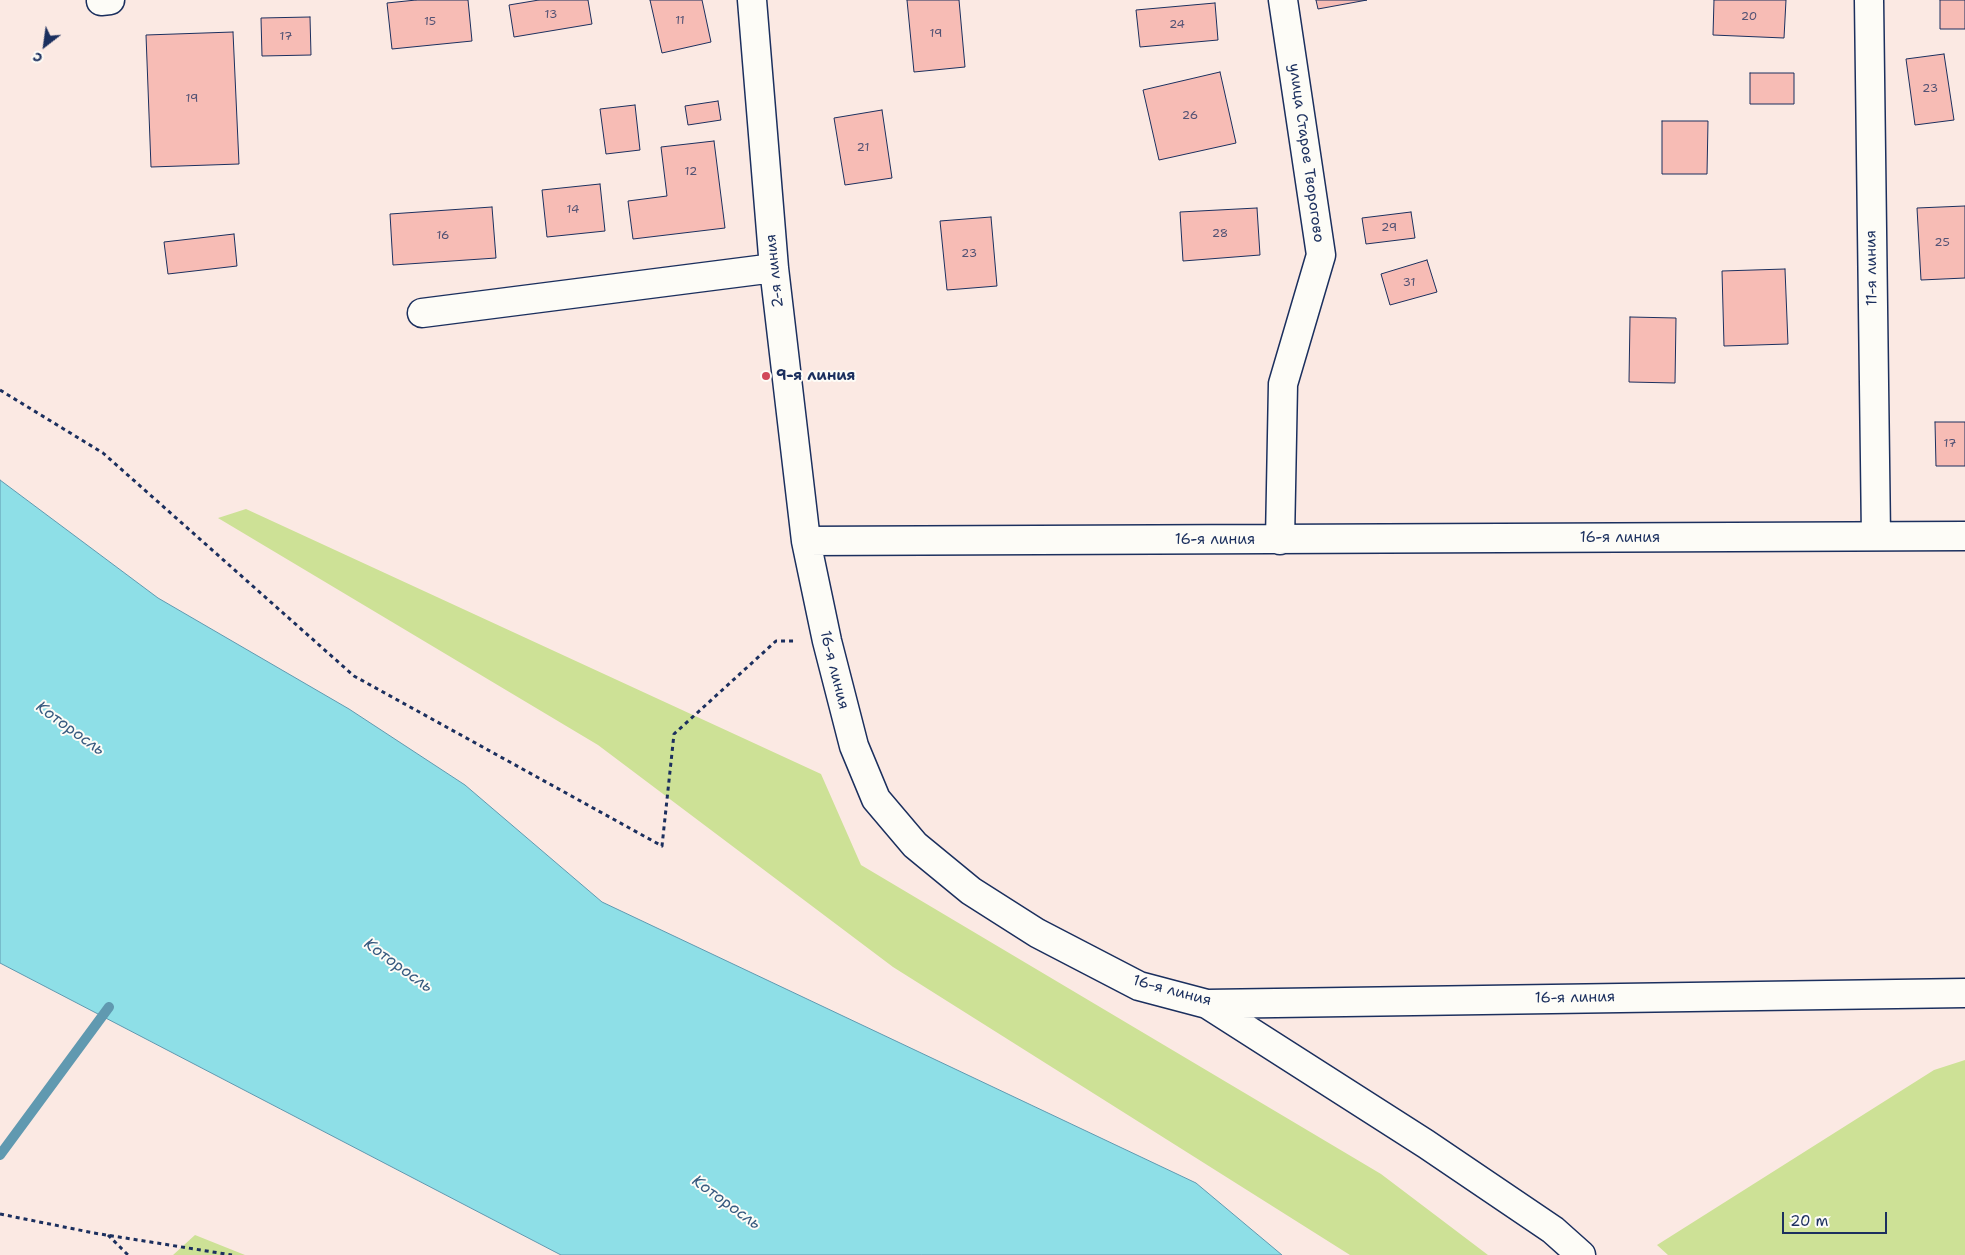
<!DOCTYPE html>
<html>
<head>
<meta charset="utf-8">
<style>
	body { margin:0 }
	#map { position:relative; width:1965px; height:1255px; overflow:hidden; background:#fbe9e3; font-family:"Shantell Sans",sans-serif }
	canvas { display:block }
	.north { position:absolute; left:20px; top:20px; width:50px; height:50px; -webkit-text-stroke:4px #fdfcf7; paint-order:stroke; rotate:210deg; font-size:14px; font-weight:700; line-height:20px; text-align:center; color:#1b2f5e }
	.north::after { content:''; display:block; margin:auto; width:18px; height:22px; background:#1b2f5e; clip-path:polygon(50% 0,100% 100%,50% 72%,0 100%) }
	.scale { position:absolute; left:1782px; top:1212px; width:105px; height:22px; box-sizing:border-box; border:2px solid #1b2f5e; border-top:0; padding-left:6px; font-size:15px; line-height:18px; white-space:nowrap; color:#1b2f5e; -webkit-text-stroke:4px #fdfcf7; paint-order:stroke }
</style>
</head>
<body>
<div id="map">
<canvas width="1965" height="1255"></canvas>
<div class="north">С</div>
<div class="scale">20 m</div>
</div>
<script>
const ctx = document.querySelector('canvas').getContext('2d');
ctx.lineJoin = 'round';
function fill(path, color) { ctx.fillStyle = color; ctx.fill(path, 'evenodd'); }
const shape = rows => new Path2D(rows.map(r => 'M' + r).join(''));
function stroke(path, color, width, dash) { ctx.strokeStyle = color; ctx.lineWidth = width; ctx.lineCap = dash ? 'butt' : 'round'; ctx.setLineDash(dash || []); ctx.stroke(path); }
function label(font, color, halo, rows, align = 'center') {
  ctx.font = font + ' "Shantell Sans",sans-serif'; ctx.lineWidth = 4; ctx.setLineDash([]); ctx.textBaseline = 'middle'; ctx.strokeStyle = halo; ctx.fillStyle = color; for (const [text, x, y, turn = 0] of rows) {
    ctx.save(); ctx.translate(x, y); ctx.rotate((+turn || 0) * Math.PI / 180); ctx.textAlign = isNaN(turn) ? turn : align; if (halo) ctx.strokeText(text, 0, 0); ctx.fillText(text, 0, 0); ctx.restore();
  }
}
fill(shape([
	[246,509,821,774,861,865,1381,1174,1488,1255,1350,1255,893,967,598,745,218,518],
	[1965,1060,1965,1255,1668,1255,1657,1245,1934,1070],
	[195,1235,245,1255,173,1255]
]), '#cde196');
const water = shape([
	[0,480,158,598,349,709,465,785,602,902,1196,1183,1282,1255,561,1255,0,963,0,480]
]);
fill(water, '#8edfe7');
stroke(water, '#6099b0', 1);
stroke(shape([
	[0,1155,109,1007]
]), '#6099b0', 10);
const building = shape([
	[416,0,468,0,472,41,392,49,387,3,416,0],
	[539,0,588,0,592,24,514,37,509,5,539,0],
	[650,0,702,0,711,42,662,53,650,0],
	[907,0,959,0,965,67,914,72,907,0],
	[1316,0,1367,0,1318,9,1316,0],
	[1714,0,1786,0,1784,38,1713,35,1714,0],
	[1940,0,1965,0,1965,29,1940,29,1940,0],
	[1215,3,1218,40,1140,47,1136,10,1215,3],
	[310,17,311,55,262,56,261,18,310,17],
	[233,32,239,164,151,167,146,35,233,32],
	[1944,54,1954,120,1915,125,1906,59,1944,54],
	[1220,72,1236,143,1159,160,1143,90,1220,72],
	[1750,73,1794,73,1794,104,1750,104,1750,73],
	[718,101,721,120,688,125,685,106,718,101],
	[635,105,640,150,606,154,600,109,635,105],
	[882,110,892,178,845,185,834,118,882,110],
	[1662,121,1708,121,1707,174,1662,174,1662,121],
	[714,141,725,228,633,239,628,201,667,196,661,147,714,141],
	[600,184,605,231,547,237,542,190,600,184],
	[1965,206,1965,278,1921,280,1917,208,1965,206],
	[492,207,496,258,393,265,390,214,492,207],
	[1257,208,1260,255,1183,261,1180,212,1257,208],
	[1411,212,1415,238,1366,244,1362,218,1411,212],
	[991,217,997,286,947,290,940,221,991,217],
	[234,234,237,266,168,274,164,242,234,234],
	[1427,260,1437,292,1390,305,1381,274,1427,260],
	[1785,269,1788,344,1724,346,1722,271,1785,269],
	[1630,317,1676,318,1675,383,1629,382,1630,317],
	[1935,422,1965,422,1965,466,1936,466,1935,422]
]);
fill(building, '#f7bcb5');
stroke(building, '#1b2f5e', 1);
const minor = shape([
	[752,0,774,268,806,541,827,641,854,746,876,799,915,845,971,891,1037,933,1139,986,1207,1004,1965,993],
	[1869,0,1876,536],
	[101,1,110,0],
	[422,313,774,268],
	[1280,540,1283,384,1321,255,1283,0],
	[806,541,1965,536],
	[1207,1004,1426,1144,1553,1230,1581,1255]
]);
stroke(minor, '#1b2f5e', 31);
stroke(shape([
	[0,390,103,453,354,676,662,846,674,734,776,641,796,641],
	[0,1214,94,1233,232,1255],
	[108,1235,128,1255]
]), '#1b2f5e', 3, [4, 4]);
stroke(minor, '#fdfcf7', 28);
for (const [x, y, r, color] of [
	[766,376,5,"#d1495b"]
]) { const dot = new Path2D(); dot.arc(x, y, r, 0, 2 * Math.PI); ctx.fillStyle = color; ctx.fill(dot); stroke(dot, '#fdfcf7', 2); }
label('12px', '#525274', null, [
	["13",551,15],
	["20",1749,17],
	["11",680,21],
	["15",430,22],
	["24",1177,25],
	["19",936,34],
	["17",286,37],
	["23",1930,89],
	["19",192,99],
	["26",1190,116],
	["21",863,148],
	["12",691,172],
	["14",573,210],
	["29",1389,228],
	["28",1220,234],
	["16",443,236],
	["25",1942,243],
	["23",969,254],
	["31",1409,283],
	["17",1950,444]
]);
label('15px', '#1b2f5e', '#fdfcf7', [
	["улица Старое Творогово",1306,153,82],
	["11-я линия",1872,268,-91],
	["2-я линия",775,271,-96],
	["16-я линия",1620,538],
	["16-я линия",1215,540],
	["16-я линия",834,670,76],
	["16-я линия",1172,991,15],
	["16-я линия",1575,998,-1]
]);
label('bold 15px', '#1b2f5e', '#fdfcf7', [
	["9-я линия",776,376]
], 'left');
label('italic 16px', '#385b80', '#fdfcf7', [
	["Которосль",70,729,36],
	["Которосль",398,966,36],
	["Которосль",726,1203,36]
]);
</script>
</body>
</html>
